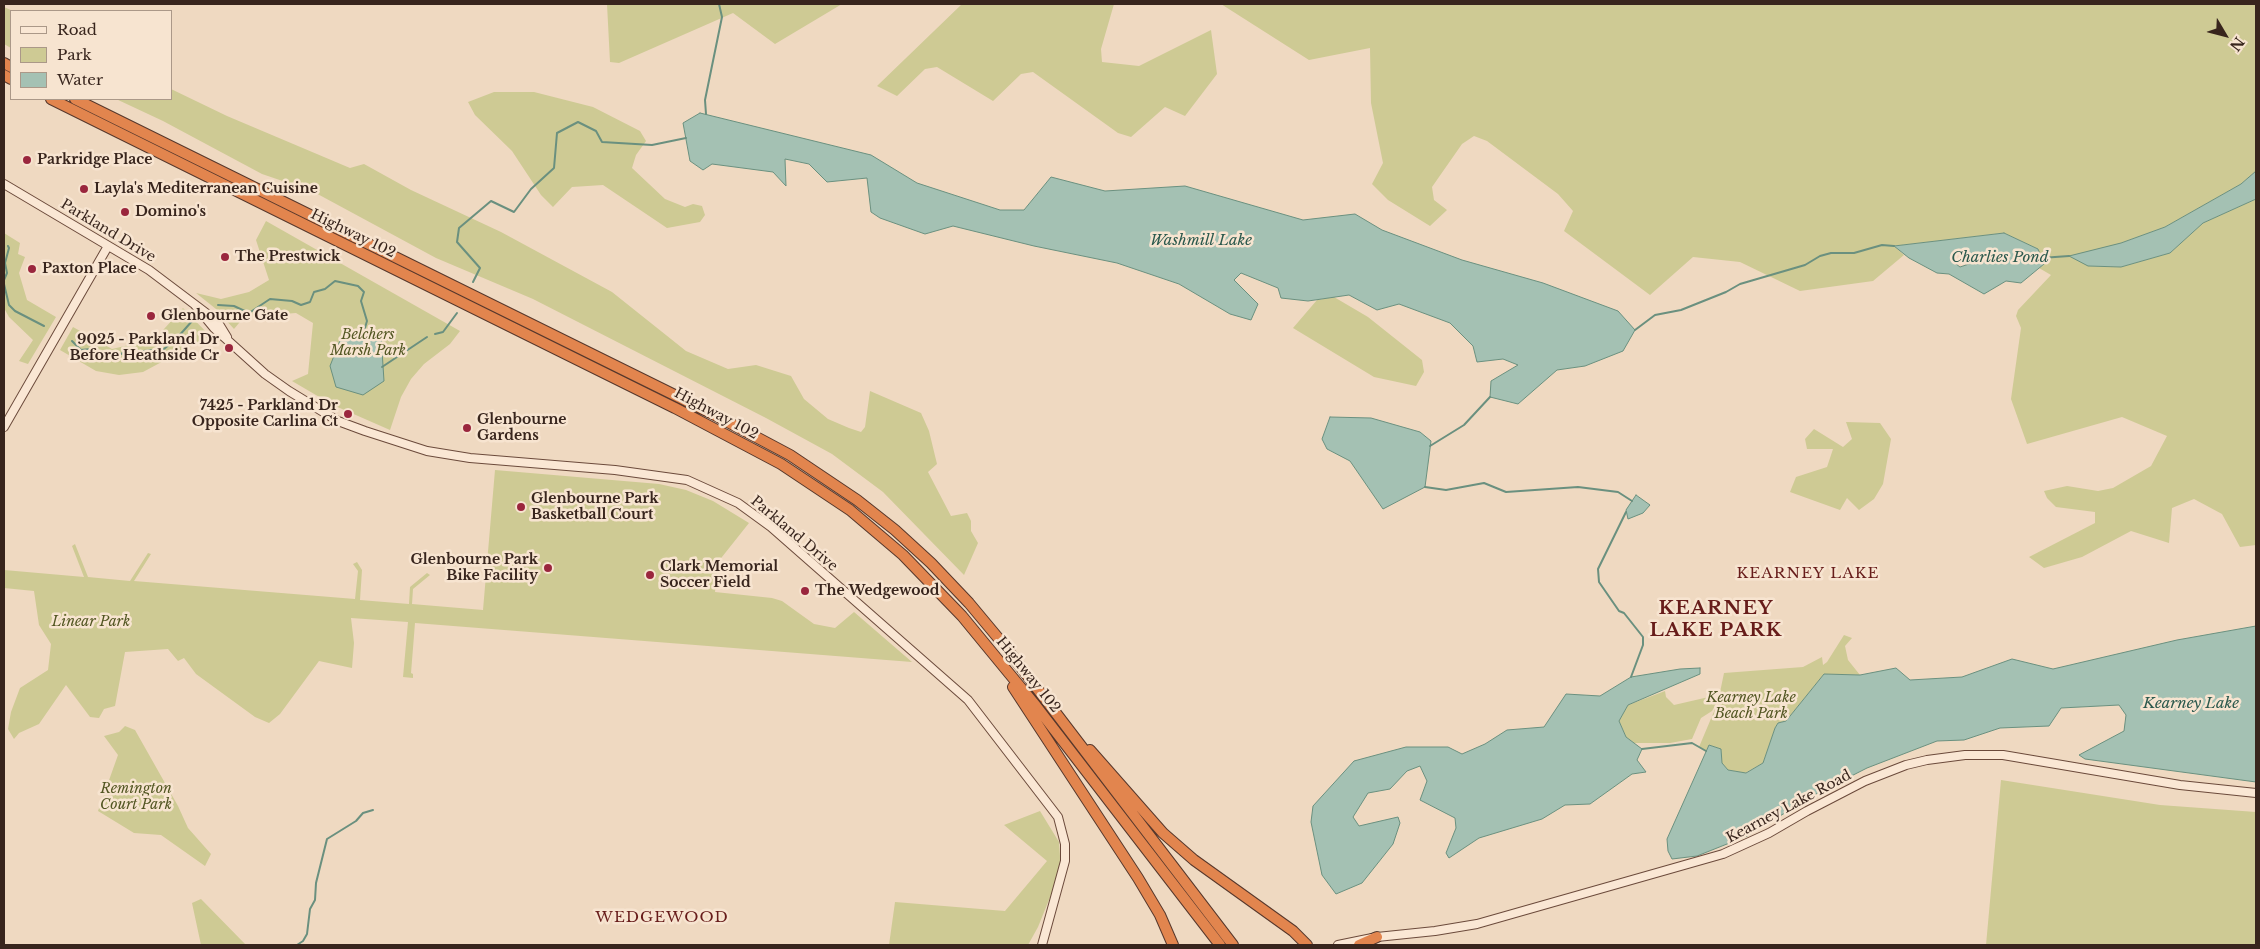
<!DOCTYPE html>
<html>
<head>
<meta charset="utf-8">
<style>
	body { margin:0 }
	#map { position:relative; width:2260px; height:949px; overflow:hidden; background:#efd9c1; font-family:"Libre Baskerville",serif }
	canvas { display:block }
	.frame { position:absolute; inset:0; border:5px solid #38251d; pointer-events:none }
	.legend { position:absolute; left:10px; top:10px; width:162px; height:90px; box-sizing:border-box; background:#f7e4d0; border:1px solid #ab9888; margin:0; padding:6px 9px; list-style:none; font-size:15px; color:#38251d }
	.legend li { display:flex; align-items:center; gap:10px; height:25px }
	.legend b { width:25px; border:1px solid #ab9888 }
	.north { position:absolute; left:2200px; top:10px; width:50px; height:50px; -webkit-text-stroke:4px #f7e4d0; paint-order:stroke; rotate:127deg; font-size:14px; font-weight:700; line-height:20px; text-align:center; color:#38251d }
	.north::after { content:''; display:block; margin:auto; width:18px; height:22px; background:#38251d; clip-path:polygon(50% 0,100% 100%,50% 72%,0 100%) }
</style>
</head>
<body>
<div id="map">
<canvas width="2260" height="949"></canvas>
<div class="frame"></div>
<ul class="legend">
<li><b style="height:6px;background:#fae7d4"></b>Road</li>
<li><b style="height:14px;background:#ceca94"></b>Park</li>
<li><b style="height:14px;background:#a4c1b3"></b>Water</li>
</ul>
<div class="north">N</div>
</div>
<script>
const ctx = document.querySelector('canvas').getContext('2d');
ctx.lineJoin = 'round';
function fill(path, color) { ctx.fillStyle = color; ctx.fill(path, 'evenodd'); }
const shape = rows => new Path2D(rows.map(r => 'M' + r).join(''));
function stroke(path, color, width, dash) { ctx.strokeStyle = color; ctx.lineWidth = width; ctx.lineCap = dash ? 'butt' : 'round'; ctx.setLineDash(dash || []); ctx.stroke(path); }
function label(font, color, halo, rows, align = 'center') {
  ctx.font = font + ' "Libre Baskerville",serif'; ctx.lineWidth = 5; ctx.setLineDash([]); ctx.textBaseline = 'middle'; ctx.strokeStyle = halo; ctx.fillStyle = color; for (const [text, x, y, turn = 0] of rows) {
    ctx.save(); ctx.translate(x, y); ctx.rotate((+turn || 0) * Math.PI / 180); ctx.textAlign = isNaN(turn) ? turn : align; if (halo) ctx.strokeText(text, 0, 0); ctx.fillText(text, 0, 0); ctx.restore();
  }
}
fill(shape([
	[607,4,842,4,775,44,733,13,619,63,610,62],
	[962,4,1114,4,1101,49,1102,62,1139,66,1211,30,1217,74,1185,116,1165,107,1131,137,1118,133,1033,72,1021,74,993,101,937,67,925,69,897,96,877,86],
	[1221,4,2256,4,2256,171,2241,184,2165,227,2121,243,2088,266,2121,267,2170,253,2203,223,2256,199,2256,545,2240,547,2222,514,2194,499,2172,508,2169,543,2131,531,2082,557,2044,568,2029,557,2095,523,2095,512,2056,507,2047,498,2044,491,2067,486,2098,491,2113,488,2151,466,2167,436,2122,417,2027,444,2011,399,2021,328,2016,316,2018,310,2051,275,2039,268,2044,264,2038,249,2004,233,1894,246,1904,255,1873,281,1800,291,1740,262,1693,257,1650,295,1564,231,1573,211,1558,194,1487,141,1474,136,1462,144,1432,187,1434,200,1447,210,1430,226,1388,200,1372,184,1383,163,1371,103,1370,48,1309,60],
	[4,7,13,11,11,48,4,44],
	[171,89,227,116,350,168,364,164,411,190,501,232,612,292,686,351,728,369,756,365,791,376,804,399,828,419,849,428,861,432,865,427,870,391,921,413,929,431,937,464,928,472,951,516,967,513,971,521,971,531,978,543,964,575,883,492,832,454,766,418,533,299,436,258,312,191,262,174,163,121,116,99,171,99],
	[494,92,534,92,593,107,640,131,646,141,636,155,632,168,665,199,685,207,693,204,702,206,705,215,700,222,667,228,603,185,572,187,553,207,541,195,512,151,475,115,468,102],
	[266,221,460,331,450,344,424,364,411,379,401,397,390,430,333,405,292,381,308,374,313,323,296,313,244,317,234,329,216,309,196,293,221,299,249,292,269,280,256,240],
	[4,233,20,243,18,254,25,257,19,273,27,300,56,317,28,364,19,361,33,340,9,317,4,308],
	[1334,297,1368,317,1422,360,1424,372,1416,386,1374,377,1293,328,1317,300],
	[183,308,210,336,143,372,119,375,96,371,60,350,73,327,112,349,155,339],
	[1846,422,1880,423,1891,439,1883,484,1874,499,1859,510,1847,498,1840,510,1790,492,1796,477,1827,467,1833,449,1807,449,1805,439,1814,429,1843,447,1852,439],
	[495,470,659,484,686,490,713,501,749,523,718,562,715,592,772,598,782,601,814,624,835,628,854,612,912,662,415,623,411,673,413,674,413,678,403,677,408,622,351,618,354,643,352,668,319,661,280,714,269,723,255,717,196,674,184,658,178,661,168,649,125,652,115,706,104,709,99,718,90,717,66,685,39,724,19,733,14,739,8,729,11,712,20,688,48,670,51,644,39,625,34,591,4,588,4,570,84,577,72,546,75,544,88,577,130,581,148,553,151,554,134,581,355,599,358,571,353,564,357,562,362,570,360,600,409,604,410,587,427,573,430,575,413,589,412,604,483,610],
	[1844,635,1852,638,1845,646,1848,660,1860,675,1824,674,1786,721,1778,723,1775,728,1763,763,1745,773,1728,770,1722,763,1721,749,1709,745,1706,751,1699,747,1718,702,1724,673,1803,667,1822,657,1823,665,1827,662],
	[1665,691,1666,697,1674,705,1713,696,1717,702,1712,711,1701,718,1692,739,1670,743,1634,743,1626,737,1619,721,1628,705],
	[125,726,135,730,178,806,188,828,211,854,205,866,161,835,134,833,98,811,118,755,104,736,119,732],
	[2001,780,2160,805,2256,812,2256,945,1986,945],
	[1040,811,1059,842,1061,870,1038,927,1028,945,889,945,895,902,1005,911,1047,861,1004,825],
	[201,899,246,945,201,945,192,903]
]), '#ceca94');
const water = shape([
	[700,113,871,155,917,183,1000,210,1024,210,1051,177,1105,191,1185,186,1303,220,1355,214,1382,230,1462,260,1543,283,1618,311,1635,330,1623,351,1585,366,1557,370,1518,404,1490,397,1491,381,1518,365,1503,359,1477,362,1473,346,1450,323,1399,304,1377,310,1349,295,1308,301,1281,298,1278,288,1241,273,1234,280,1258,304,1251,320,1230,314,1179,284,1117,263,1034,246,953,226,925,234,880,218,871,212,867,178,827,182,809,164,785,159,786,186,773,172,712,164,703,170,690,161,683,123,700,113],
	[2256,171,2256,199,2203,223,2170,253,2121,267,2088,266,2069,256,2121,243,2165,227,2241,184,2256,171],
	[2004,233,2038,249,2044,264,2021,283,2006,281,1984,294,1949,274,1937,273,1909,258,1894,246,2004,233],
	[1966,250,1973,258,1969,264,1960,267,1952,261,1953,251,1966,250],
	[360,330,381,335,384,381,363,395,336,387,330,366,343,333,360,330],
	[1330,417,1371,418,1420,432,1431,441,1425,487,1383,509,1350,461,1327,449,1322,439,1330,417],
	[1636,495,1650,505,1643,513,1628,519,1626,510,1636,495],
	[2256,626,2256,782,2085,759,2079,755,2124,731,2126,715,2119,705,2061,708,2049,726,2000,728,1964,740,1937,741,1867,768,1816,794,1747,836,1697,856,1672,859,1668,851,1667,839,1709,745,1721,749,1722,763,1728,770,1746,773,1763,763,1775,728,1778,723,1786,721,1824,674,1860,675,1896,668,1910,680,1962,677,2012,659,2053,669,2177,640,2256,626],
	[1700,668,1700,674,1628,705,1619,721,1626,737,1642,749,1637,760,1646,772,1632,774,1590,804,1565,805,1542,819,1479,838,1449,858,1446,853,1456,828,1455,818,1420,800,1427,781,1420,766,1407,771,1390,789,1368,793,1353,817,1359,826,1398,817,1400,823,1393,844,1362,883,1336,894,1322,875,1311,822,1313,806,1354,761,1406,747,1448,747,1462,754,1485,744,1507,730,1544,727,1566,694,1600,696,1631,677,1680,669,1700,668]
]);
fill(water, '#a4c1b3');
stroke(water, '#6a907f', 1);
stroke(shape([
	[706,114,705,100,722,17,719,4],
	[2041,258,2069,256],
	[4,280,7,273,5,263,9,248,8,246],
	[473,282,480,268,457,242,459,228,491,201,514,212,531,189,554,168,557,133,578,122,596,131,602,142,652,145,686,138],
	[4,284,9,305,15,311,44,326],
	[218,305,234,306,249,313,270,299,292,301,301,305,310,302,314,292,325,289,335,281,358,286,364,292,361,301,367,321,364,331],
	[1635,330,1655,315,1681,310,1726,292,1740,284,1805,265,1820,256,1831,253,1854,253,1882,245,1894,246],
	[435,334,443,332,457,313],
	[72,341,81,350,91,349,100,357,110,359,123,353,164,349,177,338,193,320],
	[382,367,427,337],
	[1430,446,1464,425,1490,397],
	[1425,487,1446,490,1484,483,1506,492,1578,487,1618,492,1632,501],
	[1626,512,1598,569,1599,582,1619,611,1624,613,1643,637,1643,645,1631,677],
	[1642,749,1692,743,1706,751],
	[297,945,303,941,307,934,310,909,315,900,316,883,327,839,356,821,363,813,373,810]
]), '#6a907f', 2);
const secondary = shape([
	[4,184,149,270,210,316,219,324,227,337],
	[195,305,214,328,265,374,289,391,338,421,365,431,427,451,470,458,615,470,687,480,738,503,771,527,968,700,1058,817,1065,844,1065,861,1042,945],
	[4,427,108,246],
	[1338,945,1377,937,1435,931,1477,924,1723,854,1769,833,1807,811,1865,781,1906,765,1927,760,1965,755,2003,755,2180,785,2256,793]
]);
const highway = shape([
	[4,63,11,67],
	[4,75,11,79],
	[51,99,675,408,781,464,850,510,903,555,962,616,1036,706,1220,945],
	[75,99,711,413,790,455,857,500,895,530,931,563,969,603,1004,645,1233,945],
	[1013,687,1138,878,1160,915,1173,945],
	[1090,750,1163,833,1194,860,1293,931,1307,945],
	[1359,945,1377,937]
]);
stroke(secondary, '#6b4a3b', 10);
stroke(highway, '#57382c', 12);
stroke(secondary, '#fae7d4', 8);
stroke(highway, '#e2854e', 10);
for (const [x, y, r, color] of [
	[27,160,5,"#9a263d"],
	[84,189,5,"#9a263d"],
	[125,212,5,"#9a263d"],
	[225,257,5,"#9a263d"],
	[32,269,5,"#9a263d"],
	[151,316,5,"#9a263d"],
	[229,348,5,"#9a263d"],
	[348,414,5,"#9a263d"],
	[467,428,5,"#9a263d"],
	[521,507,5,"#9a263d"],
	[548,568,5,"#9a263d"],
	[650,575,5,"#9a263d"],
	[805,591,5,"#9a263d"]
]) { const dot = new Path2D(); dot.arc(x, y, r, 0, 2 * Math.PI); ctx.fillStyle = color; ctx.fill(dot); stroke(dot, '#f7e4d0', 2); }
label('bold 14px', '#38251d', '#f7e4d0', [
	["Parkridge Place",37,160],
	["Layla's Mediterranean Cuisine",94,189],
	["Domino's",135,212],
	["The Prestwick",235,257],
	["Paxton Place",42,269],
	["Glenbourne Gate",161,316],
	["9025 - Parkland Dr",219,340,"right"],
	["Before Heathside Cr",219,356,"right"],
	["7425 - Parkland Dr",338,406,"right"],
	["Opposite Carlina Ct",338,422,"right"],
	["Glenbourne",477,420],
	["Gardens",477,436],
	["Glenbourne Park",531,499],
	["Basketball Court",531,515],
	["Glenbourne Park",538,560,"right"],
	["Bike Facility",538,576,"right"],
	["Clark Memorial",660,567],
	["Soccer Field",660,583],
	["The Wedgewood",815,591]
], 'left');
label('14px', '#38251d', '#f7e4d0', [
	["Parkland Drive",108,231,31],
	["Highway 102",353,234,26],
	["Highway 102",716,414,28],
	["Parkland Drive",794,534,40],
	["Highway 102",1028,675,51],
	["Kearney Lake Road",1789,807,-28]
]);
label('italic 14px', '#525622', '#f7e4d0', [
	["Belchers",368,335],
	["Marsh Park",368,351],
	["Linear Park",91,622],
	["Kearney Lake",1751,698],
	["Beach Park",1751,714],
	["Remington",136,789],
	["Court Park",136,805]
]);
label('italic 15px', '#2b594d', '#f7e4d0', [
	["Washmill Lake",1201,241],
	["Charlies Pond",2000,258],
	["Kearney Lake",2191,704]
]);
ctx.letterSpacing = '1px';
label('15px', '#671c1a', '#f7e4d0', [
	["KEARNEY LAKE",1808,574],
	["WEDGEWOOD",662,918]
]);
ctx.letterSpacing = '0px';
ctx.letterSpacing = '1px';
label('bold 19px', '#671c1a', '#f7e4d0', [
	["KEARNEY",1716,609],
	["LAKE PARK",1716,631]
]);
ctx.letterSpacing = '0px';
</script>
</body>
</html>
